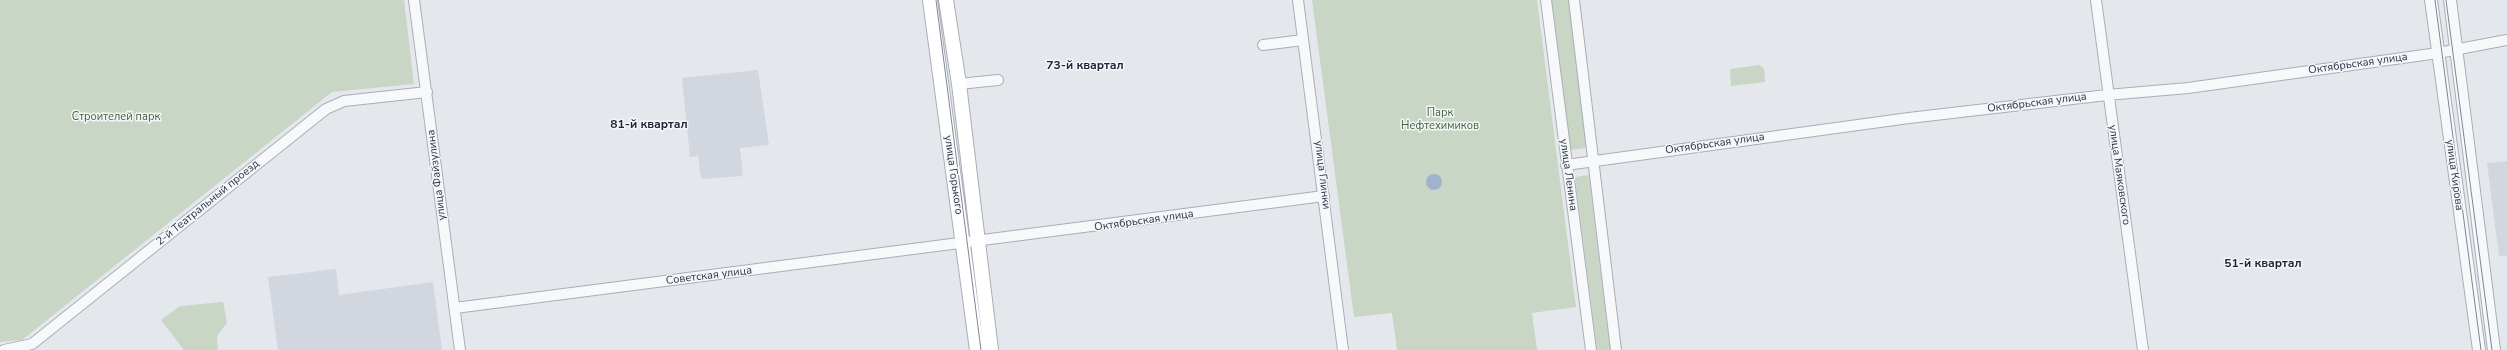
<!DOCTYPE html>
<html>
<head>
<meta charset="utf-8">
<style>
	body { margin:0 }
	canvas { display:block; background:#e4e7ec }
</style>
</head>
<body>
<canvas width="2507" height="350"></canvas>
<script>
const ctx = document.querySelector('canvas').getContext('2d');
ctx.lineJoin = 'round';
function fill(path, color) { ctx.fillStyle = color; ctx.fill(path, 'evenodd'); }
const shape = rows => new Path2D(rows.map(r => 'M' + r).join(''));
function stroke(path, color, width, dash) { ctx.strokeStyle = color; ctx.lineWidth = width; ctx.lineCap = dash ? 'butt' : 'round'; ctx.setLineDash(dash || []); ctx.stroke(path); }
function label(font, color, halo, rows, align = 'center') {
  ctx.font = font + ' "Nunito Sans",sans-serif'; ctx.lineWidth = 3; ctx.setLineDash([]); ctx.textBaseline = 'middle'; ctx.strokeStyle = halo; ctx.fillStyle = color; for (const [text, x, y, turn = 0] of rows) {
    ctx.save(); ctx.translate(x, y); ctx.rotate((+turn || 0) * Math.PI / 180); ctx.textAlign = isNaN(turn) ? turn : align; if (halo) ctx.strokeText(text, 0, 0); ctx.fillText(text, 0, 0); ctx.restore();
  }
}
fill(shape([
	[758,70,769,145,740,148,743,176,701,179,698,156,690,157,682,78],
	[2507,161,2507,256,2499,256,2487,163],
	[336,269,339,295,433,282,442,350,278,350,268,277]
]), '#d2d6de');
fill(shape([
	[0,0,404,0,414,84,332,92,22,340,0,342],
	[1312,0,1537,0,1576,307,1532,313,1537,350,1397,350,1392,313,1354,317],
	[1551,0,1570,0,1586,148,1570,150],
	[1759,65,1764,68,1765,82,1731,86,1730,69],
	[1589,175,1610,350,1597,350,1575,177],
	[223,302,227,323,217,336,218,350,184,350,161,320,180,306]
]), '#c9d6c5');
fill(shape([
	'1426 182a8 8 0 1 1 16 0a8 8 0 1 1-16 0Z'
]), '#9fb4cc');
const minor = shape([
	[414,0,460,350],
	[1298,0,1343,350],
	[1546,0,1591,350],
	[1574,0,1616,350],
	[2096,0,2143,350],
	[1263,45,1303,40],
	[959,84,998,80],
	[1566,165,1909,118,2107,95,2188,88,2438,53,2507,40],
	[455,308,1324,196],
	[4,350,32,344,326,109,344,101,427,92]
]);
const tertiary = shape([
	[2431,0,2479,350],
	[2450,0,2494,350]
]);
const secondary = shape([
	[930,0,977,350],
	[946,0,959,84,991,350]
]);
stroke(minor, '#a9aeb7', 12);
stroke(tertiary, '#a9aeb7', 14);
stroke(secondary, '#a9aeb7', 16);
stroke(minor, '#f7f8fa', 10);
stroke(tertiary, '#f7f8fa', 12);
stroke(secondary, '#fff', 14);
stroke(shape([
	[936,0,981,350],
	[2435,0,2481,350],
	[2446,0,2492,350]
]), '#7d8696', 1);
label('11px', '#2b3445', '#f4f6f9', [
	["Октябрьская улица",2358,64,-8],
	["Октябрьская улица",2037,103,-7],
	["Октябрьская улица",1715,144,-8],
	["улица Файзулина",437,175,-97],
	["улица Горького",953,175,82],
	["улица Глинки",1322,175,83],
	["улица Ленина",1568,175,82],
	["улица Маяковского",2119,175,82],
	["улица Кирова",2454,175,82],
	["2-й Театральный проезд",208,203,-39],
	["Октябрьская улица",1144,221,-8],
	["Советская улица",709,276,-7]
]);
label('11px', '#3f6138', '#f4f6f9', [
	["Парк",1440,113],
	["Нефтехимиков",1440,126],
	["Строителей парк",116,117]
]);
label('bold 12px', '#1d2536', '#f4f6f9', [
	["73-й квартал",1085,66],
	["81-й квартал",649,125],
	["51-й квартал",2263,264]
]);
</script>
</body>
</html>
